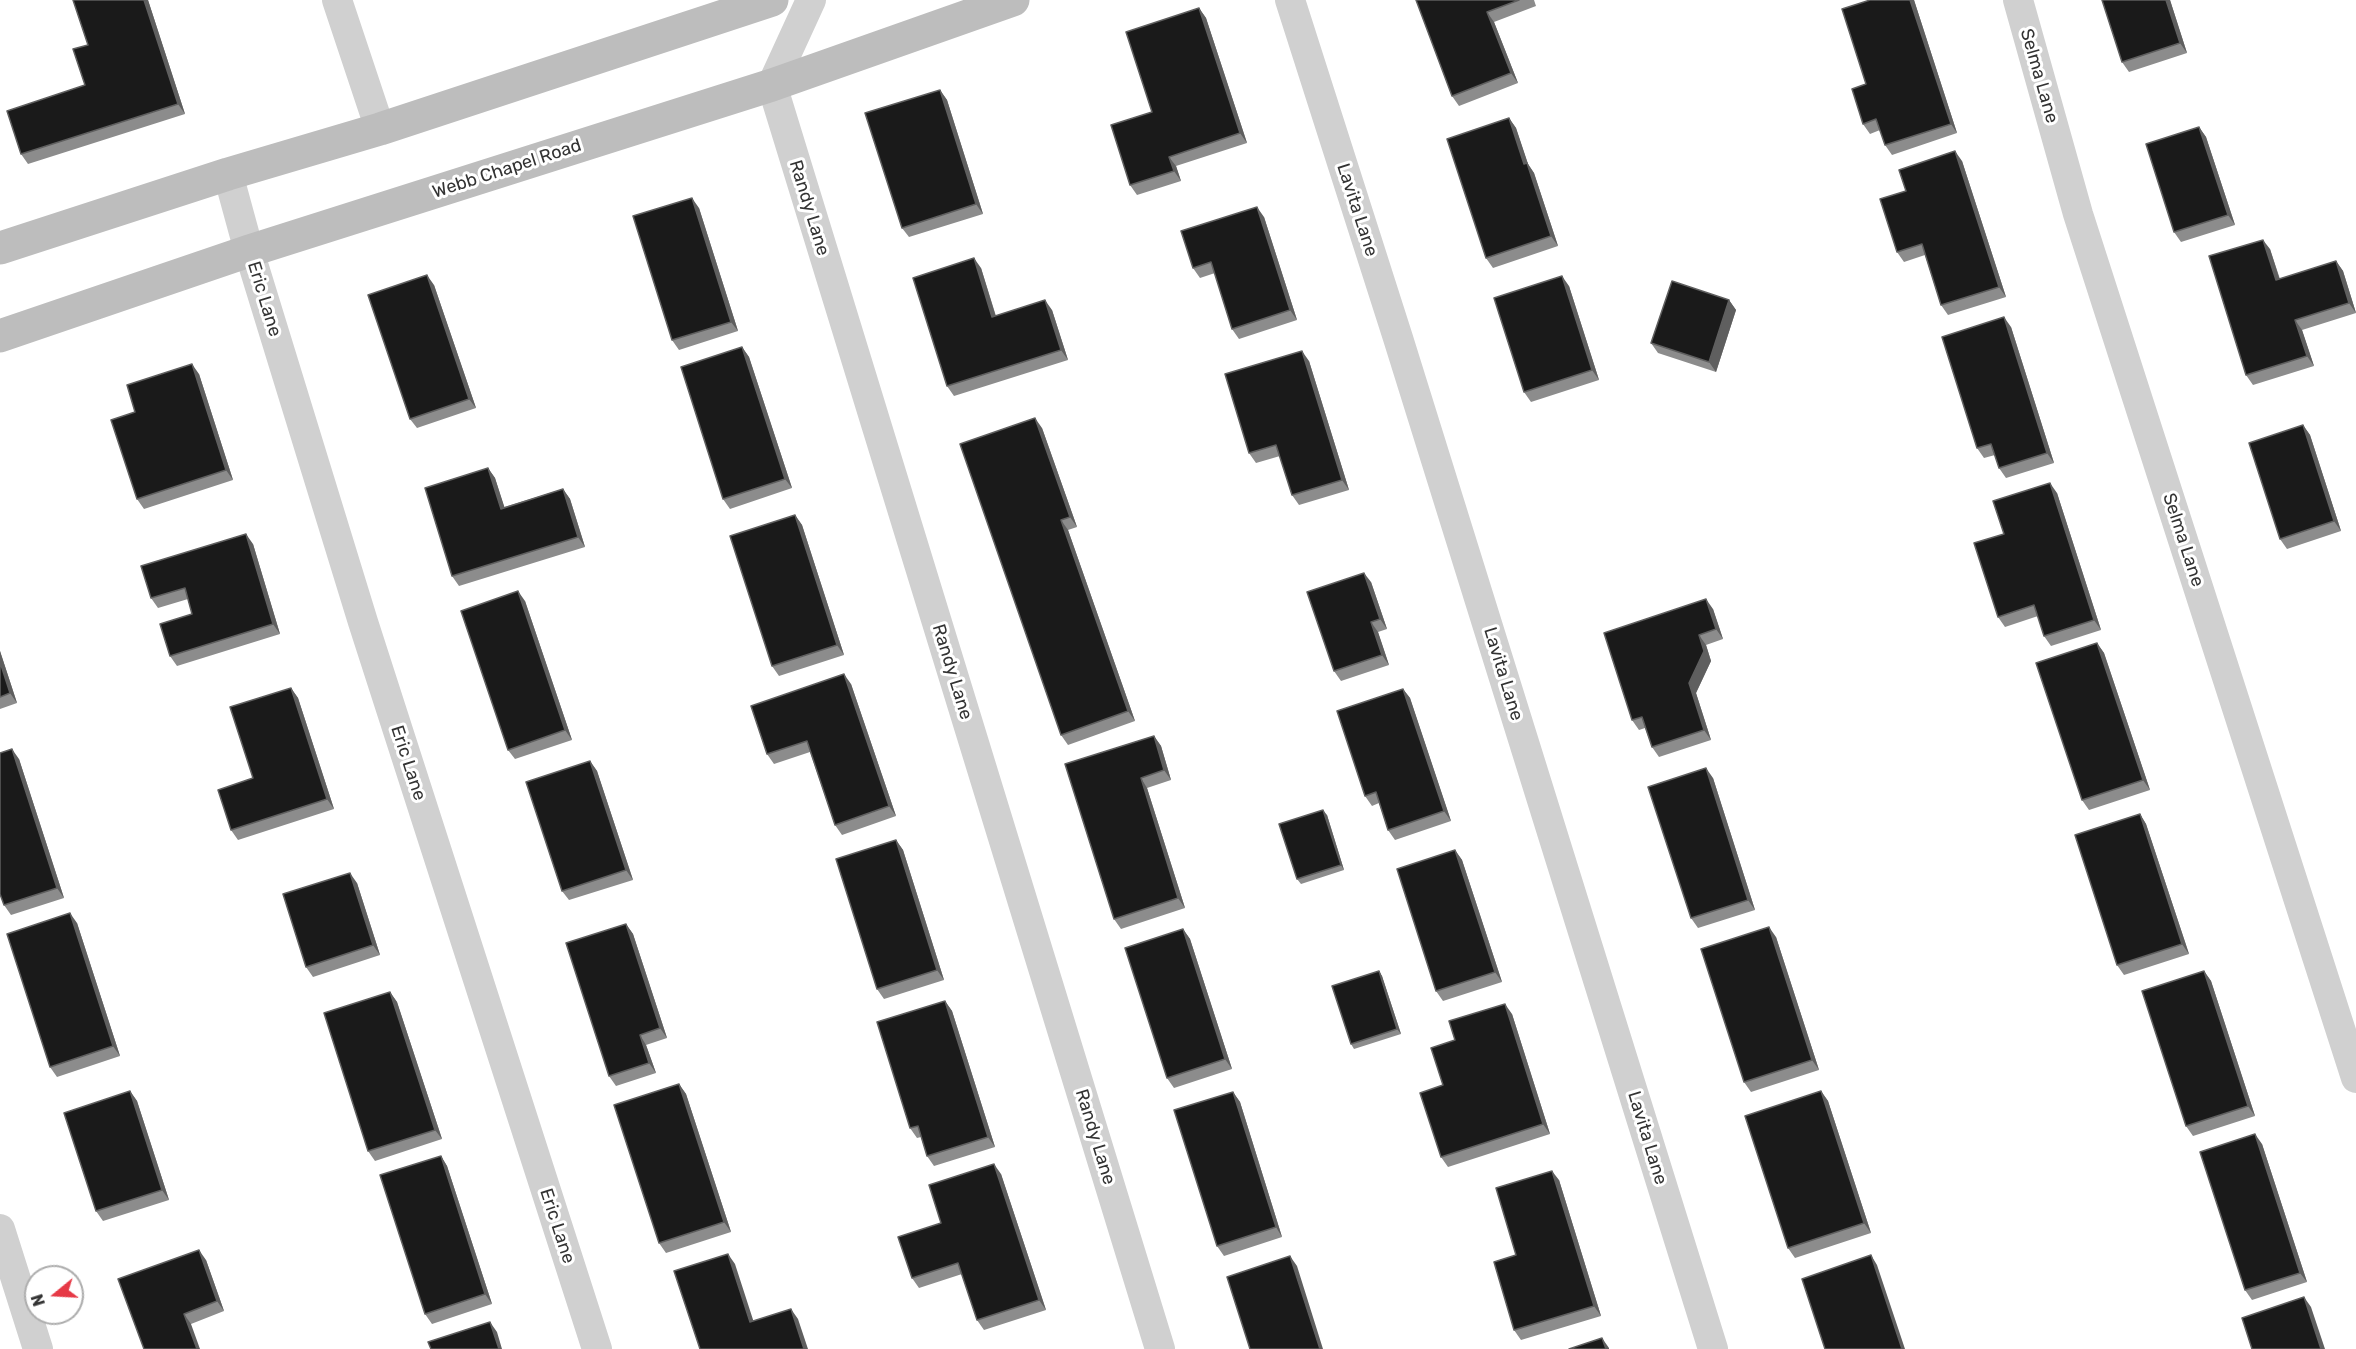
<!DOCTYPE html>
<html>
<head>
<meta charset="utf-8">
<style>
	body { margin:0 }
	#map { position:relative; width:2356px; height:1349px; overflow:hidden; background:#fff; font-family:Rubik,sans-serif }
	canvas { display:block }
	.north { position:absolute; left:24px; top:1265px; width:60px; height:60px; box-sizing:border-box; background:#fff; border:2px solid #adadad; border-radius:50%; rotate:252deg; font-size:16px; font-weight:700; line-height:24px; text-align:center; color:#333 }
	.north::after { content:''; display:block; margin:auto; width:21px; height:27px; background:#e63946; clip-path:polygon(50% 0,100% 100%,50% 72%,0 100%) }
</style>
</head>
<body>
<div id="map">
<canvas width="2356" height="1349"></canvas>
<div class="north">N</div>
</div>
<script>
const ctx = document.querySelector('canvas').getContext('2d');
ctx.lineJoin = 'round';
const shape = rows => new Path2D(rows.map(r => 'M' + r).join(''));
function stroke(path, color, width, dash) { ctx.strokeStyle = color; ctx.lineWidth = width; ctx.lineCap = dash ? 'butt' : 'round'; ctx.setLineDash(dash || []); ctx.stroke(path); }
function fill(path, color) { ctx.fillStyle = color; ctx.fill(path, 'evenodd'); }
function label(font, color, halo, rows, align = 'center') {
  ctx.font = font + ' Rubik,sans-serif'; ctx.lineWidth = 6; ctx.setLineDash([]); ctx.textBaseline = 'middle'; ctx.strokeStyle = halo; ctx.fillStyle = color; for (const [text, x, y, turn = 0] of rows) {
    ctx.save(); ctx.translate(x, y); ctx.rotate((+turn || 0) * Math.PI / 180); ctx.textAlign = isNaN(turn) ? turn : align; if (halo) ctx.strokeText(text, 0, 0); ctx.fillText(text, 0, 0); ctx.restore();
  }
}
stroke(shape([
	[337,0,380,129],
	[811,0,772,85,1160,1349],
	[1290,0,1398,338,1713,1349],
	[2018,0,2078,214,2356,1078],
	[228,174,249,251,363,622,597,1349],
	[0,1229,38,1349]
]), '#d0d0d0', 30);
stroke(shape([
	[0,248,228,174,380,129,772,0],
	[0,336,249,251,772,85,1013,0]
]), '#bdbdbd', 33);
fill(shape([
	[73,0,148,0,185,114,28,164,21,154,85,85,88,45],
	[1416,0,1534,0,1536,6,1494,22,1518,83,1459,106,1452,96],
	[1870,0,1914,0,1957,133,1892,155,1885,145,1880,130,1870,134,1863,124],
	[2170,0,2187,53,2129,72,2122,62],
	[1199,8,1206,18,1247,143,1176,166,1181,181,1137,195,1130,185,1152,112],
	[940,90,947,100,983,214,909,237,902,228],
	[1509,118,1516,128,1528,164,1534,173,1558,246,1493,268,1486,258],
	[2199,127,2206,137,2235,225,2181,242,2174,232],
	[1962,161,2006,297,1948,315,1941,305,1925,255,1904,262,1897,252,1906,191],
	[699,208,738,331,679,350,672,340],
	[1264,217,1297,320,1239,339,1232,329,1215,273,1200,278,1193,268],
	[2270,249,2280,279,2336,261,2343,271,2356,313,2302,330,2314,366,2253,385,2246,375],
	[981,268,996,316,1052,310,1068,360,954,396,947,386],
	[434,285,476,408,417,428,410,419],
	[1569,286,1599,380,1531,402,1524,392],
	[1729,300,1736,310,1716,372,1658,353,1651,343],
	[2011,327,2054,463,2006,478,1999,468,1995,455,1984,458,1977,448],
	[742,347,749,357,792,488,730,509,723,499],
	[1309,361,1349,490,1299,505,1292,495,1280,456,1256,463,1249,453],
	[199,374,233,480,144,509,137,499,135,412],
	[2303,425,2310,435,2341,531,2287,549,2280,539],
	[1042,428,1077,527,1068,530,1135,721,1068,745,1061,735],
	[488,468,495,478,504,507,563,489,570,499,585,547,459,586,452,576],
	[2057,493,2101,630,2051,646,2044,636,2038,616,2005,627,1998,617,2004,534],
	[795,515,802,525,844,655,779,676,772,666],
	[253,544,280,634,177,666,170,656,192,614,188,599,158,608,151,598],
	[1371,582,1387,629,1378,632,1389,665,1341,681,1334,671],
	[525,601,572,740,515,759,508,750],
	[1713,609,1723,639,1706,645,1711,661,1696,693,1711,740,1659,757,1652,747,1645,728,1639,730,1632,720],
	[2097,643,2104,653,2150,790,2089,810,2082,800],
	[0,651,17,703,0,709],
	[851,684,896,816,842,835,835,825,810,752,774,764,767,754],
	[291,688,298,698,334,809,238,840,231,830],
	[1403,689,1410,698,1451,821,1395,840,1388,830,1379,803,1372,806,1365,796],
	[1154,736,1161,746,1171,780,1147,788,1185,908,1121,929,1114,919,1065,764],
	[19,759,64,898,11,915,4,905],
	[590,761,597,771,633,880,569,900,562,891],
	[1713,778,1755,910,1698,928,1691,918],
	[2140,814,2146,824,2189,954,2124,975,2117,965],
	[1327,815,1344,870,1301,884,1297,879],
	[896,840,903,850,944,980,884,999,877,989],
	[1455,850,1462,860,1502,982,1443,1001,1436,991],
	[357,883,380,955,313,977,306,967],
	[77,923,120,1056,57,1077,50,1067],
	[626,924,633,934,667,1038,646,1045,656,1073,616,1086,609,1076],
	[1183,929,1190,939,1232,1069,1174,1088,1167,1078],
	[1776,937,1819,1070,1751,1092,1744,1082],
	[1379,971,1382,976,1401,1034,1354,1049,1351,1044],
	[2204,971,2211,981,2255,1116,2193,1136,2186,1126],
	[390,992,397,1002,442,1139,375,1161,368,1151],
	[945,1001,952,1011,995,1147,934,1166,927,1156,921,1137,917,1138,910,1128],
	[1512,1014,1550,1134,1448,1167,1441,1157,1443,1085,1455,1040],
	[679,1084,686,1094,731,1232,666,1253,659,1243],
	[130,1091,137,1101,169,1200,103,1221,96,1211],
	[1821,1091,1828,1101,1871,1233,1795,1258,1788,1248],
	[1233,1092,1240,1102,1282,1237,1224,1256,1217,1246],
	[2262,1144,2307,1282,2252,1300,2245,1290],
	[441,1156,447,1166,492,1304,432,1324,425,1314],
	[1001,1174,1046,1310,984,1330,977,1320,962,1274,919,1288,912,1278,941,1223],
	[1559,1180,1601,1316,1521,1340,1514,1330,1516,1255],
	[206,1260,224,1311,191,1324,144,1349]
]), '#8c8c8c');
fill(shape([
	[144,0,148,0,185,114,178,104],
	[1910,0,1914,0,1957,133,1951,124],
	[2166,0,2170,0,2187,53,2180,43],
	[1199,8,1206,18,1247,143,1240,133],
	[1487,12,1494,22,1518,83,1511,73],
	[940,90,947,100,983,214,976,204],
	[1509,118,1516,128,1528,164,1534,173,1558,246,1551,236,1524,164],
	[2199,127,2206,137,2235,225,2228,215],
	[1955,151,1962,161,2006,297,1999,287],
	[1169,157,1176,166,1181,181,1174,171],
	[692,198,699,208,738,331,731,322],
	[1257,207,1264,217,1297,320,1290,310],
	[2263,240,2270,249,2283,290,2276,280],
	[974,258,981,268,999,327,992,317],
	[2336,261,2343,271,2356,313,2349,303],
	[427,275,434,285,476,408,469,399],
	[1562,276,1569,286,1599,380,1592,370],
	[1045,300,1052,310,1068,360,1061,350],
	[1729,300,1736,310,1716,372,1709,362],
	[2004,317,2011,327,2054,463,2047,453],
	[2295,320,2302,330,2314,366,2307,356],
	[742,347,749,357,792,488,785,479],
	[1302,351,1309,361,1349,490,1342,480],
	[192,364,199,374,233,480,226,470],
	[1035,418,1042,428,1077,527,1070,517],
	[2303,425,2310,435,2341,531,2334,521],
	[488,468,495,478,508,518,501,509],
	[2050,483,2057,493,2101,630,2094,620],
	[563,489,570,499,585,547,578,537],
	[795,515,802,525,844,655,837,645],
	[1061,520,1068,530,1135,721,1128,711],
	[246,534,253,544,280,634,273,624],
	[1364,573,1371,582,1387,629,1380,619],
	[518,591,525,601,572,740,565,730],
	[1706,599,1713,609,1723,639,1716,629],
	[1371,622,1378,632,1389,665,1382,655],
	[1699,635,1706,645,1711,661,1696,693,1711,740,1704,730,1689,683],
	[2097,643,2104,653,2150,790,2143,780],
	[0,651,17,703,10,693,0,662],
	[844,674,851,684,896,816,889,806],
	[291,688,298,698,334,809,327,799],
	[1403,689,1410,698,1451,821,1444,811],
	[1154,736,1161,746,1171,780,1164,770],
	[12,749,19,759,64,898,57,888],
	[590,761,597,771,633,880,626,870],
	[1706,768,1713,778,1755,910,1748,900],
	[1141,778,1147,788,1185,908,1178,898],
	[1323,810,1327,815,1344,870,1341,865],
	[2140,814,2146,824,2189,954,2182,944],
	[896,840,903,850,944,980,937,970],
	[1455,850,1462,860,1502,982,1495,972],
	[350,873,357,883,380,955,373,945],
	[70,913,77,923,120,1056,113,1046],
	[626,924,633,934,667,1038,660,1028],
	[1769,927,1776,937,1819,1070,1812,1060],
	[1183,929,1190,939,1232,1069,1225,1059],
	[1379,971,1382,976,1401,1034,1397,1029],
	[2204,971,2211,981,2255,1116,2248,1106],
	[390,992,397,1002,442,1139,435,1130],
	[945,1001,952,1011,995,1147,988,1137],
	[1505,1004,1512,1014,1550,1134,1543,1124],
	[640,1035,646,1045,656,1073,649,1063],
	[679,1084,686,1094,731,1232,724,1222],
	[130,1091,137,1101,169,1200,162,1190],
	[1821,1091,1828,1101,1871,1233,1864,1223],
	[1233,1092,1240,1102,1282,1237,1276,1227],
	[2255,1134,2262,1144,2307,1282,2300,1273],
	[441,1156,447,1166,492,1304,485,1294],
	[994,1164,1001,1174,1046,1310,1039,1300],
	[1552,1171,1559,1180,1601,1316,1594,1306],
	[199,1250,206,1260,224,1311,217,1301],
	[728,1254,735,1264,757,1332,750,1322],
	[1871,1255,1877,1265,1905,1349,1902,1349],
	[1290,1256,1297,1266,1323,1349,1320,1349],
	[2304,1297,2311,1307,2325,1349,2321,1349],
	[791,1309,798,1319,808,1349,804,1349],
	[184,1314,191,1324,200,1349,197,1349],
	[490,1322,497,1332,502,1349,499,1349],
	[1602,1338,1609,1348,1609,1349,1606,1349]
]), '#5f5f5f');
const building = shape([
	[73,0,144,0,178,104,21,154,7,111,85,85,73,49,88,45,73,0],
	[1416,0,1519,0,1487,12,1511,73,1452,96,1416,0],
	[1870,0,1910,0,1951,124,1885,145,1876,119,1863,124,1852,89,1866,84,1842,9,1870,0],
	[2102,0,2166,0,2180,43,2122,62,2102,0],
	[1199,8,1240,133,1169,157,1174,171,1130,185,1111,125,1152,112,1126,32,1199,8],
	[940,90,976,204,902,228,865,113,940,90],
	[1509,118,1524,164,1527,163,1551,236,1486,258,1447,139,1509,118],
	[2199,127,2228,215,2174,232,2146,144,2199,127],
	[1955,151,1999,287,1941,305,1922,244,1897,252,1880,199,1906,191,1899,170,1955,151],
	[692,198,731,322,672,340,633,216,692,198],
	[1257,207,1290,310,1232,329,1211,262,1193,268,1181,231,1257,207],
	[2263,240,2276,280,2336,261,2349,303,2295,320,2307,356,2246,375,2209,256,2263,240],
	[974,258,992,317,1045,300,1061,350,947,386,913,278,974,258],
	[427,275,469,399,410,419,368,295,427,275],
	[1562,276,1592,370,1524,392,1494,298,1562,276],
	[1672,281,1729,300,1709,362,1651,343,1672,281],
	[2004,317,2047,453,1999,468,1991,444,1977,448,1942,337,2004,317],
	[742,347,785,479,723,499,681,367,742,347],
	[1302,351,1342,480,1292,495,1276,445,1249,453,1225,374,1302,351],
	[192,364,226,470,137,499,111,420,135,412,127,385,192,364],
	[1035,418,1070,517,1061,520,1128,711,1061,735,960,444,1035,418],
	[2303,425,2334,521,2280,539,2249,443,2303,425],
	[488,468,501,509,563,489,578,537,452,576,425,488,488,468],
	[2050,483,2094,620,2044,636,2034,605,1998,617,1974,543,2004,534,1993,501,2050,483],
	[795,515,837,645,772,666,730,536,795,515],
	[246,534,273,624,170,656,160,624,192,614,185,588,151,598,141,566,246,534],
	[1364,573,1380,619,1371,622,1382,655,1334,671,1307,592,1364,573],
	[518,591,565,730,508,750,461,611,518,591],
	[1706,599,1716,629,1699,635,1704,651,1689,683,1704,730,1652,747,1642,717,1632,720,1604,633,1706,599],
	[2097,643,2143,780,2082,800,2036,663,2097,643],
	[0,662,10,693,0,697,0,662],
	[844,674,889,806,835,825,807,741,767,754,751,706,844,674],
	[291,688,327,799,231,830,218,790,253,778,230,707,291,688],
	[1403,689,1444,811,1388,830,1376,792,1365,796,1337,711,1403,689],
	[1154,736,1164,770,1141,778,1178,898,1114,919,1065,764,1154,736],
	[12,749,57,888,4,905,0,894,0,753,12,749],
	[590,761,626,870,562,891,526,782,590,761],
	[1706,768,1748,900,1691,918,1648,787,1706,768],
	[1323,810,1341,865,1297,879,1279,824,1323,810],
	[2140,814,2182,944,2117,965,2075,835,2140,814],
	[896,840,937,970,877,989,836,859,896,840],
	[1455,850,1495,972,1436,991,1397,869,1455,850],
	[350,873,373,945,306,967,283,894,350,873],
	[70,913,113,1046,50,1067,7,934,70,913],
	[626,924,660,1028,640,1035,649,1063,609,1076,566,943,626,924],
	[1769,927,1812,1060,1744,1082,1701,949,1769,927],
	[1183,929,1225,1059,1167,1078,1125,948,1183,929],
	[1379,971,1397,1029,1351,1044,1332,986,1379,971],
	[2204,971,2248,1106,2186,1126,2142,991,2204,971],
	[390,992,435,1130,368,1151,324,1013,390,992],
	[945,1001,988,1137,927,1156,918,1126,910,1128,877,1022,945,1001],
	[1505,1004,1543,1124,1441,1157,1420,1093,1443,1085,1431,1048,1455,1040,1449,1021,1505,1004],
	[679,1084,724,1222,659,1243,614,1105,679,1084],
	[130,1091,162,1190,96,1211,64,1113,130,1091],
	[1821,1091,1864,1223,1788,1248,1745,1116,1821,1091],
	[1233,1092,1276,1227,1217,1246,1174,1110,1233,1092],
	[2255,1134,2300,1273,2245,1290,2200,1152,2255,1134],
	[441,1156,485,1294,425,1314,380,1175,441,1156],
	[994,1164,1039,1300,977,1320,958,1263,912,1278,898,1237,941,1223,929,1185,994,1164],
	[1552,1171,1594,1306,1514,1330,1494,1262,1516,1255,1496,1188,1552,1171],
	[199,1250,217,1301,184,1314,197,1349,144,1349,118,1279,199,1250],
	[728,1254,750,1322,791,1309,804,1349,700,1349,674,1271,728,1254],
	[1871,1255,1902,1349,1825,1349,1802,1279,1871,1255],
	[1290,1256,1320,1349,1250,1349,1227,1277,1290,1256],
	[2304,1297,2321,1349,2252,1349,2242,1318,2304,1297],
	[490,1322,499,1349,431,1349,428,1342,490,1322],
	[1602,1338,1606,1349,1569,1349,1602,1338]
]);
fill(building, '#1a1a1a');
stroke(building, '#5f5f5f', 1.5);
label('18px', '#333', '#fff', [
	["Selma Lane",2039,76,74],
	["Webb Chapel Road",507,169,-18],
	["Randy Lane",809,208,73],
	["Lavita Lane",1357,210,72],
	["Eric Lane",264,299,73],
	["Selma Lane",2183,540,72],
	["Randy Lane",952,672,73],
	["Lavita Lane",1503,674,73],
	["Eric Lane",408,763,72],
	["Randy Lane",1095,1137,73],
	["Lavita Lane",1647,1138,73],
	["Eric Lane",557,1226,72]
]);
</script>
</body>
</html>
